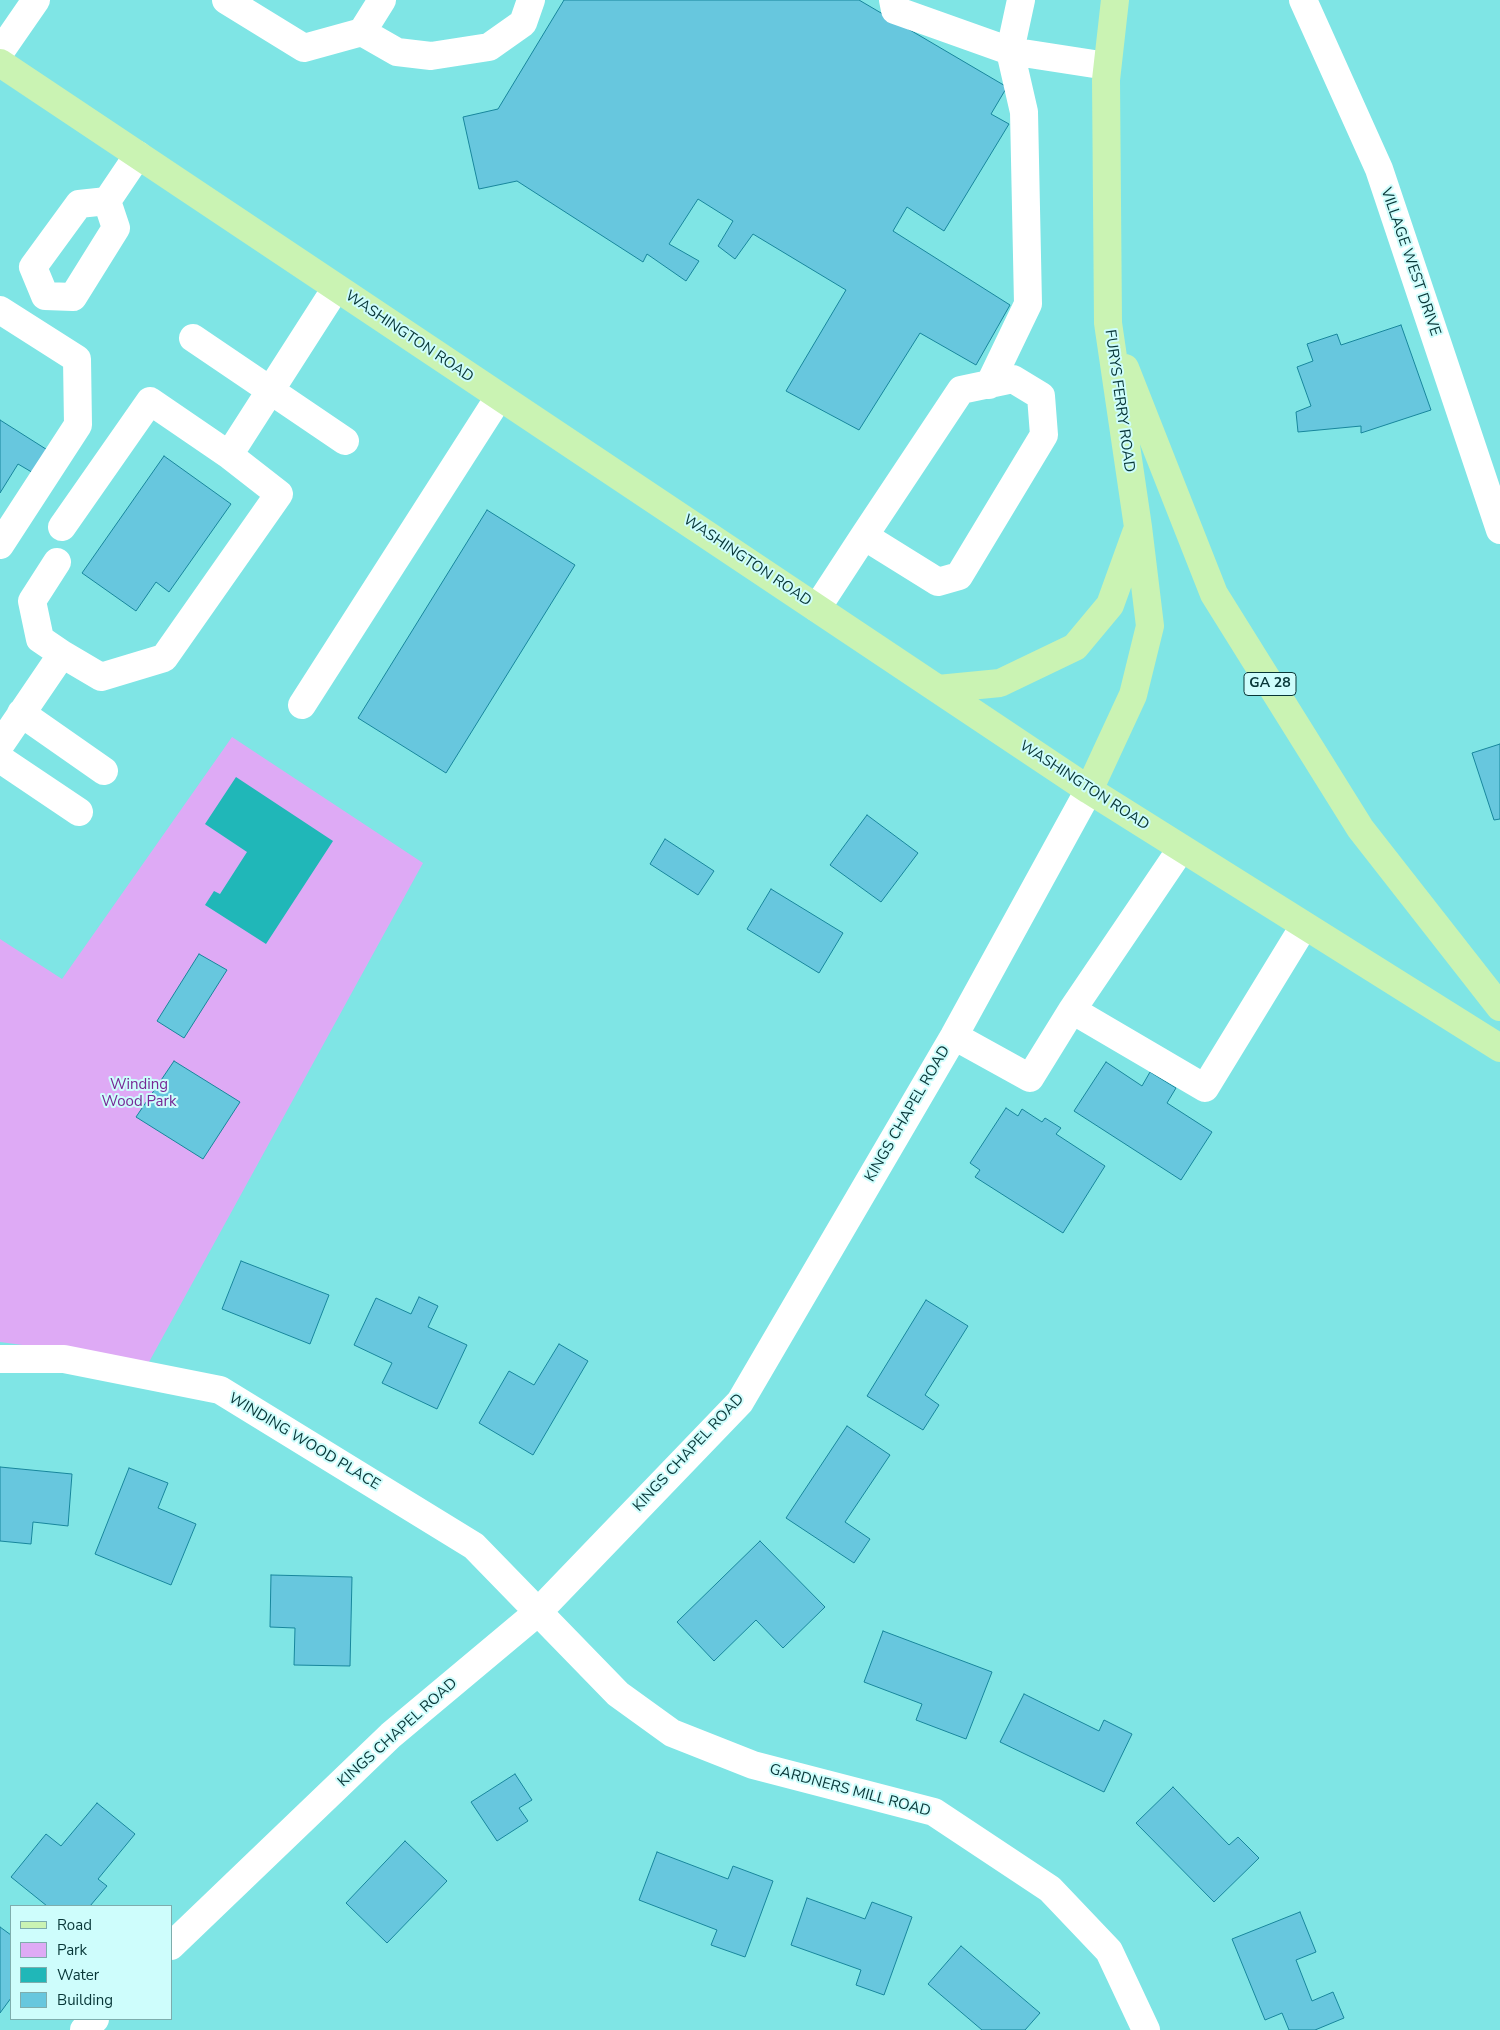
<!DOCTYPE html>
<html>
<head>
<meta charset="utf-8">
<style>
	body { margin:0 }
	#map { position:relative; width:1500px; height:2030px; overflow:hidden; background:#7fe5e5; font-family:"Nunito Sans",sans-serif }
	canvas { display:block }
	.legend { position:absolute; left:10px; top:1905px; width:162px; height:115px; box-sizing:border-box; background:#cefdfc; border:1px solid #7eadad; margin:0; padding:6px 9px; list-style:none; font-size:15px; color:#073637 }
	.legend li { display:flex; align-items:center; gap:10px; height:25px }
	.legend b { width:25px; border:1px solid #7eadad }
</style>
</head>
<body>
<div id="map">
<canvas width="1500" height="2030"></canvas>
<ul class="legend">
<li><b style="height:6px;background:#caf3b3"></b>Road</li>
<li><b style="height:14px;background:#deaaf5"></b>Park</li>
<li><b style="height:14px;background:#20b7b8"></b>Water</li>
<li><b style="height:14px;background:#67c7de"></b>Building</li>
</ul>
</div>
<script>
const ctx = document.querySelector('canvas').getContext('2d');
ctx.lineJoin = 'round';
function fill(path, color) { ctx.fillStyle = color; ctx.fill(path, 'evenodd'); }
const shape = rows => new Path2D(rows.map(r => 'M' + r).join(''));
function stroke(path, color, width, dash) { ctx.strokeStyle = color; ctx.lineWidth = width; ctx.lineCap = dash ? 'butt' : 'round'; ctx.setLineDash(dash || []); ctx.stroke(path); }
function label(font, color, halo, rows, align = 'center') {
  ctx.font = font + ' "Nunito Sans",sans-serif'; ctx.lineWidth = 4; ctx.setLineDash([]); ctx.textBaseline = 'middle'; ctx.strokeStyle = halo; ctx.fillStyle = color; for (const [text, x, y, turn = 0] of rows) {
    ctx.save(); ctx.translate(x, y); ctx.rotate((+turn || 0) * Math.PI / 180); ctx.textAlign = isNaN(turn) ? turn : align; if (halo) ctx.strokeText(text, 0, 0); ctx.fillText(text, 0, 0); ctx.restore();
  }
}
fill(shape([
	[232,737,423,863,149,1362,0,1342,0,939,62,979]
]), '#deaaf5');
fill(shape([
	[236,777,333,841,266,944,205,905,214,891,220,894,247,852,205,824]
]), '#20b7b8');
const building = shape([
	[564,0,859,0,1007,87,991,114,1009,124,944,231,907,207,893,231,1010,305,976,365,920,333,859,430,786,391,846,290,753,234,735,259,718,246,733,221,698,199,669,244,699,261,686,281,647,254,643,262,517,181,479,189,463,117,498,109,564,0],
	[1401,325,1431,410,1361,433,1361,426,1298,432,1296,412,1311,406,1297,367,1313,361,1307,344,1337,334,1341,345,1401,325],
	[0,420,49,451,35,474,18,464,0,493,0,420],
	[164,456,231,504,169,592,156,582,136,611,82,573,164,456],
	[487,510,575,565,446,773,358,718,487,510],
	[1500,744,1500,819,1494,820,1472,753,1500,744],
	[867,815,918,853,881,902,830,865,867,815],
	[665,839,714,871,698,895,650,864,665,839],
	[771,889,843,933,819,973,747,929,771,889],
	[199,954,227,970,184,1038,157,1021,199,954],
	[174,1061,240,1102,203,1159,136,1117,174,1061],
	[1106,1062,1142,1086,1150,1072,1176,1088,1167,1103,1212,1132,1181,1180,1074,1111,1106,1062],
	[1006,1108,1018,1116,1022,1109,1042,1122,1045,1118,1061,1128,1056,1134,1105,1166,1063,1233,975,1177,980,1170,970,1163,1006,1108],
	[241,1261,329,1295,310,1344,222,1309,241,1261],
	[419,1297,438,1306,428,1327,467,1345,437,1409,382,1383,392,1363,354,1345,376,1298,411,1314,419,1297],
	[926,1300,968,1326,925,1395,939,1405,923,1430,867,1396,926,1300],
	[559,1344,588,1361,533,1455,479,1423,509,1371,534,1385,559,1344],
	[847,1426,890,1455,845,1522,870,1539,854,1563,786,1518,847,1426],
	[0,1467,72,1474,68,1526,33,1522,31,1544,0,1541,0,1467],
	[129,1468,168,1483,158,1508,196,1524,171,1585,95,1554,129,1468],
	[760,1541,825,1607,783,1648,756,1620,714,1661,677,1622,760,1541],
	[271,1575,352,1577,350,1666,294,1665,295,1628,270,1627,271,1575],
	[883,1631,992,1672,966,1739,916,1720,922,1704,864,1682,883,1631],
	[1024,1694,1099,1731,1104,1720,1132,1734,1104,1792,1000,1742,1024,1694],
	[515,1774,532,1800,519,1808,528,1821,497,1841,471,1802,515,1774],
	[1173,1787,1229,1845,1238,1837,1259,1858,1214,1902,1136,1823,1173,1787],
	[97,1803,135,1834,98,1879,107,1886,90,1906,47,1906,11,1877,46,1834,61,1846,97,1803],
	[405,1841,447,1881,387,1943,346,1903,405,1841],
	[657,1852,728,1879,733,1866,773,1881,745,1957,711,1945,717,1930,639,1900,657,1852],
	[807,1898,865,1919,872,1902,912,1917,884,1995,856,1985,861,1970,791,1945,807,1898],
	[1300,1912,1316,1952,1296,1960,1312,2001,1333,1992,1344,2018,1315,2030,1289,2030,1282,2013,1265,2020,1232,1939,1300,1912],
	[0,1927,11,1935,11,1998,0,2013,0,1927],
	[961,1946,1040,2013,1025,2030,982,2030,928,1984,961,1946]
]);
fill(building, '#67c7de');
stroke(building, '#18869c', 1);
stroke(shape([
	[226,0,304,48,362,32,382,0],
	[893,0,895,10,1010,51,1107,66],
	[1303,0,1379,169,1500,530],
	[362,32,397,52,431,56,489,47,523,23,531,0],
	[0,52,36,0],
	[107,201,138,155],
	[45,296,73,297,116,228,107,201],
	[45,296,33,267,79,204,107,201],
	[0,310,77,359,78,425,0,545],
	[193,338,345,441],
	[989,385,1028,304,1024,112,1010,51,1021,0],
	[62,527,150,401,229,455],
	[57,562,32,601,40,639,62,654,101,677,164,658,279,494,229,455,336,288],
	[817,608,864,536,961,390,1013,379,1041,396,1044,435,959,576,938,582,864,536],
	[302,705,499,397],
	[21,713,104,771],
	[0,745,62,654],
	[0,759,79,812],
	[1181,849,1072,1010,1205,1088,1304,926],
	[954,1036,1030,1078,1072,1010],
	[0,1359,64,1359,220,1390,474,1546,618,1694,672,1733,753,1765,934,1812,1050,1889,1109,1951,1146,2030],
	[171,1946,391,1735,538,1612,740,1402,954,1036,1089,790],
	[84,2030,95,2019]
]), '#fff', 28);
stroke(shape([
	[0,63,1089,790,1500,1048],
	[1125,368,1214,594,1360,828,1500,1007],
	[938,689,1000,683,1075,647,1110,605,1136,533],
	[1089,790,1133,695,1150,626,1138,527,1108,323,1106,80,1115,0]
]), '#caf3b3', 28);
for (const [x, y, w] of [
	[1270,684,52]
]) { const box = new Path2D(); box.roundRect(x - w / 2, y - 11.5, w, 23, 4); ctx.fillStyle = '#cefdfc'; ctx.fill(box); stroke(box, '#073637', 1); }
label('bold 14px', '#073637', null, [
	["GA 28",1270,684]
]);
label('15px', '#073637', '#cefdfc', [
	["VILLAGE WEST DRIVE",1410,262,71],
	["WASHINGTON ROAD",409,337,34],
	["FURYS FERRY ROAD",1119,401,82],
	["WASHINGTON ROAD",747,561,34],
	["WASHINGTON ROAD",1084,786,33],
	["KINGS CHAPEL ROAD",908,1114,-60],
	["WINDING WOOD PLACE",304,1442,31],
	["KINGS CHAPEL ROAD",689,1453,-47],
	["KINGS CHAPEL ROAD",398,1733,-42],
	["GARDNERS MILL ROAD",850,1791,15]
]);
label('15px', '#772894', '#cefdfc', [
	["Winding",139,1085],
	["Wood Park",139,1102]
]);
</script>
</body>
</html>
